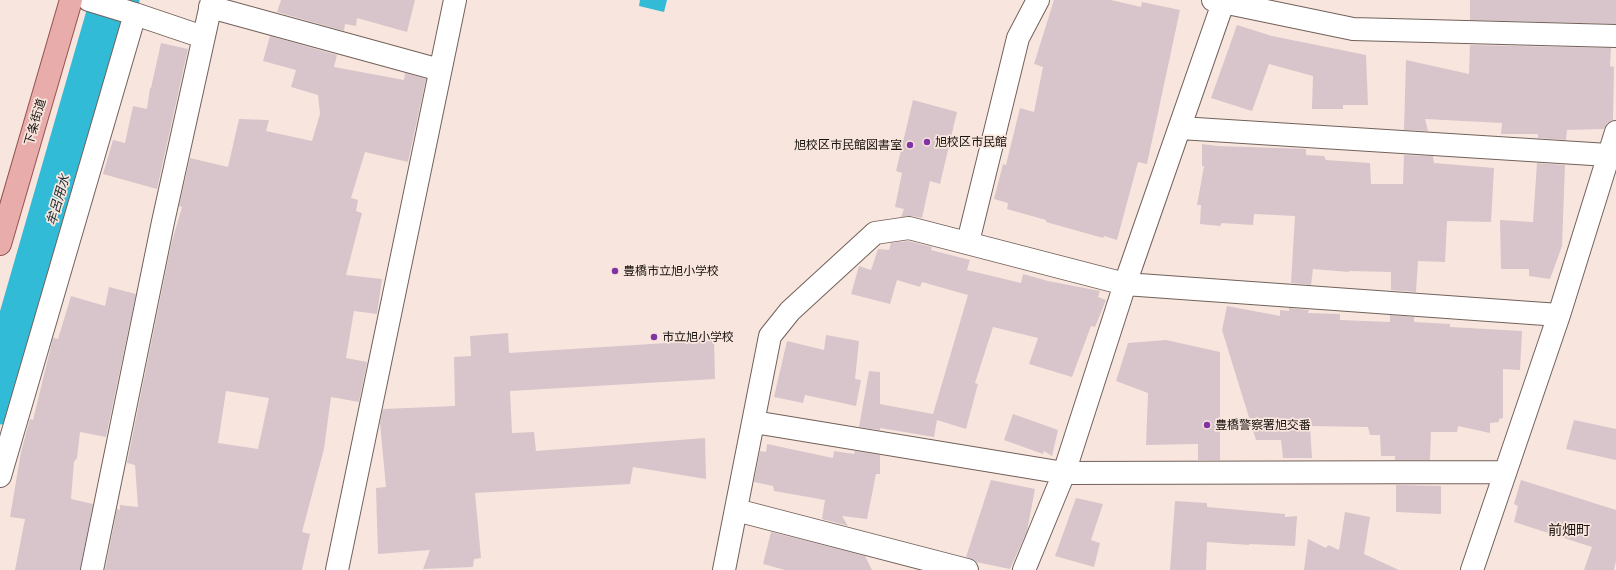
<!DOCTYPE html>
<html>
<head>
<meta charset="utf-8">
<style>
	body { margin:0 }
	canvas { display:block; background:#f8e5dd }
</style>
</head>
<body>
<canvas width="1616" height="570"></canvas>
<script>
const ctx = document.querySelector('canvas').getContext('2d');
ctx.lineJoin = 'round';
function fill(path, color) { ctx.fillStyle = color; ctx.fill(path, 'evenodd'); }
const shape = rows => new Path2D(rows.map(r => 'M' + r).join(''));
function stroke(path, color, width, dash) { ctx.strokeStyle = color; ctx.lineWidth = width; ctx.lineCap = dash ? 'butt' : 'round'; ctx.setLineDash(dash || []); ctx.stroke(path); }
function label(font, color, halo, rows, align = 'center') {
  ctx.font = font + ' "Exo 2","Noto Sans JP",sans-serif'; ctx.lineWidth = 3.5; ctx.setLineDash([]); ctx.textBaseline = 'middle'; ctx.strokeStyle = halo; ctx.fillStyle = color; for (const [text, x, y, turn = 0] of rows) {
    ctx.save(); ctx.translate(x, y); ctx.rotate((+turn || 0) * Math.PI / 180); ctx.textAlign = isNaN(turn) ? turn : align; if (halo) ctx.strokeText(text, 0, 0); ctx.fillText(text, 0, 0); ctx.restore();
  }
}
fill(shape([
	[640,0,667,0,664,12,639,6]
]), '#31bbd6');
stroke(shape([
	[0,400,115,0]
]), '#31bbd6', 49);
fill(shape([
	[281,0,415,0,407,32,357,18,356,26,345,24,344,31,277,12],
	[1054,0,1111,0,1141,7,1142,2,1180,10,1147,164,1138,162,1117,240,1104,236,1103,238,1046,222,1046,220,1007,209,1008,203,994,199,1003,164,1006,165,1020,108,1034,112,1043,67,1034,64],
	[1470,0,1616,0,1616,24,1470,20],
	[1237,25,1272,36,1366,55,1368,105,1343,105,1343,109,1312,109,1313,76,1269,64,1252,111,1211,98],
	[270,36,337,55,334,67,404,80,405,73,426,79,408,162,365,152,351,198,358,200,356,211,362,213,346,275,382,279,377,314,354,311,346,358,367,362,359,402,331,397,324,449,302,532,310,534,302,570,105,570,117,509,120,510,120,505,138,507,135,465,127,463,171,245,182,207,179,206,190,158,228,167,239,119,269,120,266,131,312,141,320,114,318,95,291,87,296,70,263,61],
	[226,391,269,398,258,449,218,443],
	[161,43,188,49,157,189,103,174,113,140,125,143,133,106,147,109,150,88,151,88],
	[1470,45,1611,48,1610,66,1614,67,1613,120,1607,123,1604,129,1567,130,1566,140,1538,138,1538,134,1501,134,1502,123,1425,119,1428,131,1404,130,1406,60,1469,74],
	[913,100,957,112,940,184,930,181,922,218,912,216,901,217,904,209,895,207,902,173,896,171],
	[1202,144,1218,146,1306,149,1306,155,1324,156,1326,160,1370,163,1371,184,1403,184,1404,155,1433,156,1434,163,1494,168,1491,222,1447,221,1445,262,1418,261,1416,292,1391,290,1391,272,1349,271,1349,272,1313,269,1311,285,1291,283,1295,216,1254,214,1253,225,1222,223,1220,226,1200,224,1201,205,1197,205,1204,166,1202,166],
	[1537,163,1565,165,1562,246,1550,279,1529,276,1529,269,1501,269,1500,220,1533,222],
	[908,241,932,247,931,250,970,260,967,270,1021,283,1023,274,1048,281,1100,291,1098,297,1106,300,1095,327,1091,326,1072,377,1029,364,1038,338,993,327,975,383,978,384,966,429,937,420,934,437,880,428,880,430,859,427,869,371,880,372,880,404,933,414,968,295,922,282,920,287,897,280,890,304,851,294,859,266,871,270,878,249,889,250,891,243],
	[109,287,136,294,106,437,80,432,77,458,74,462,71,499,93,504,80,570,15,570,25,519,10,517,21,452,30,419,33,420,53,338,58,339,71,296,105,306],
	[1227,306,1280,316,1280,310,1289,311,1289,308,1309,310,1308,313,1340,314,1340,320,1390,322,1390,315,1414,317,1414,322,1450,324,1450,327,1522,331,1520,370,1503,369,1503,418,1499,419,1499,422,1490,423,1490,433,1458,426,1457,432,1431,432,1430,460,1395,460,1395,456,1381,456,1380,435,1370,435,1368,427,1310,426,1312,458,1283,458,1281,440,1256,440,1222,330],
	[508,333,509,353,714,340,715,379,510,391,512,433,534,432,536,451,705,438,706,479,633,467,630,484,475,493,481,558,474,559,473,567,423,569,430,550,378,554,376,488,386,487,380,423,383,409,455,406,454,357,471,356,470,336],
	[826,335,859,341,855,379,861,380,856,406,805,395,803,403,774,397,787,341,824,350],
	[1166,340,1220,352,1220,460,1198,460,1198,444,1146,445,1148,393,1116,381,1128,343],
	[1013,414,1058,430,1052,456,1044,451,1043,454,1004,440],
	[1574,420,1616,429,1616,460,1566,449],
	[767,444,833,458,834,451,854,454,855,451,880,455,880,474,876,474,867,519,842,516,848,526,822,519,825,500,774,491,773,486,754,482,760,451,766,452],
	[991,480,1035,489,1027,531,1010,569,976,562,966,557],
	[1521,480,1616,510,1616,561,1614,570,1584,570,1592,547,1514,522,1518,506,1514,504],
	[1396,485,1441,486,1441,514,1396,512],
	[1076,498,1103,504,1091,540,1100,543,1094,567,1055,556],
	[1175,501,1207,503,1207,507,1285,514,1285,517,1297,516,1295,546,1249,544,1249,545,1207,542,1206,570,1170,570],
	[1345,512,1370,517,1364,554,1399,570,1304,570,1308,539,1326,548,1328,545,1339,550],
	[771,532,865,556,872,570,785,570,763,564]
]), '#d8c5cb');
const street = shape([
	[89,0,135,14],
	[1213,0,1353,29,1616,36],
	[210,7,440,70],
	[1180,128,1608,155],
	[968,242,1018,38,1038,0],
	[754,422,1064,473,1505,472],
	[0,476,135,14,203,37],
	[736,510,967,570],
	[92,570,163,222,212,0],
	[337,570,455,0],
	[724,570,770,336,790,311,875,233,909,228,1125,284,1559,315],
	[1024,570,1064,473,1125,284,1224,0],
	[1472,570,1559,315,1616,132]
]);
const primary = shape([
	[0,244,71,0]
]);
stroke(street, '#72615b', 24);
stroke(primary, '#955250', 24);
stroke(street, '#fff', 22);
stroke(primary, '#e8acaa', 22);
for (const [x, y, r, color] of [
	[927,142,4,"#8133a4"],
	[910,145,4,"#8133a4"],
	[615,271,4,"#8133a4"],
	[654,337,4,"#8133a4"],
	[1207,425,4,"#8133a4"]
]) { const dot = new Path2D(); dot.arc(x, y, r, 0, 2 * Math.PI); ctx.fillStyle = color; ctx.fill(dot); stroke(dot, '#f8e5dd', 1.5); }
label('12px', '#191310', '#f8e5dd', [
	["下条街道",35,122,-74]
]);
label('12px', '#191310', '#f8e5dd', [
	["旭校区市民館",935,142],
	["旭校区市民館図書室",902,145,"right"],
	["豊橋市立旭小学校",623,271],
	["市立旭小学校",662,337],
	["豊橋警察署旭交番",1215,425]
], 'left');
label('italic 13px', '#192f35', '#f8e5dd', [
	["牟呂用水",58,200,-74]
]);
label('14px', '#191310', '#f8e5dd', [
	["前畑町",1569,530]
]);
</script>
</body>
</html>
